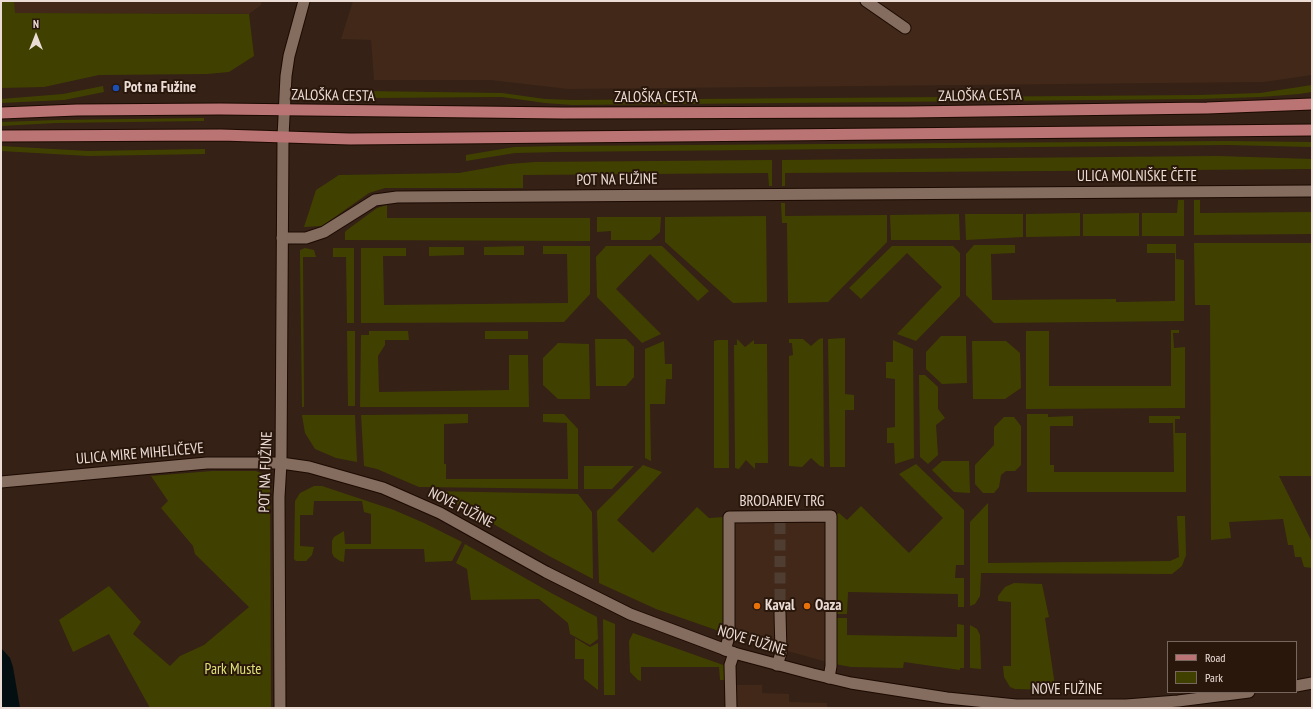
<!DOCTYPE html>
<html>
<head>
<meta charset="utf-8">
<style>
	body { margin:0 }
	#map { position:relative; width:1313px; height:709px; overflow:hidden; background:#352115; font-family:"PT Sans Narrow",sans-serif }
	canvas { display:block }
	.frame { position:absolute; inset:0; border:2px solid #ebddd6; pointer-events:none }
	.legend { position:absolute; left:1167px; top:641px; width:130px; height:52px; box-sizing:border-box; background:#2a170c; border:1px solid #77665d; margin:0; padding:5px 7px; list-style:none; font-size:12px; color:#ebddd6 }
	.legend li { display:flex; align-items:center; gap:8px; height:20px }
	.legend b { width:20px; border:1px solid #77665d }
	.north { position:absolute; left:16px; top:16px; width:40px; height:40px; -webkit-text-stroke:3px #2a170c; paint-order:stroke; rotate:0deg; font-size:11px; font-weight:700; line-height:16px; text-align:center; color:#ebddd6 }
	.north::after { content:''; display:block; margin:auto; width:14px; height:18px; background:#ebddd6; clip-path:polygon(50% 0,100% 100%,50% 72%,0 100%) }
</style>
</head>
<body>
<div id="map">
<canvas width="1313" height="709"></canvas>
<div class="frame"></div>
<ul class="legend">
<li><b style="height:5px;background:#ba7473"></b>Road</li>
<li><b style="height:11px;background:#404100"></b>Park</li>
</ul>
<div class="north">N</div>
</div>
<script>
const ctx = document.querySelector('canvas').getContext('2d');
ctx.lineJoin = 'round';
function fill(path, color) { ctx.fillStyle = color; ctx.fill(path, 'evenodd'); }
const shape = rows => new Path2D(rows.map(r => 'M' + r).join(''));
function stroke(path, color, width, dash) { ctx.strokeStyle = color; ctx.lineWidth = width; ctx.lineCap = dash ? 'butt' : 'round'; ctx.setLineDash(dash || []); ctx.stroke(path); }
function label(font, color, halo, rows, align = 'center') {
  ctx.font = font + ' "PT Sans Narrow",sans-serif'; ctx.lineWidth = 4; ctx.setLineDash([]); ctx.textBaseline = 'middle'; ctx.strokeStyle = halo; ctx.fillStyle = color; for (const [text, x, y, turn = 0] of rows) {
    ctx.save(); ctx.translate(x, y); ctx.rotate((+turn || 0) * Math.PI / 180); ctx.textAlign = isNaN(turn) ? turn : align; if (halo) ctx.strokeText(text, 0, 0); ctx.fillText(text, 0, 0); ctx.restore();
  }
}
fill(shape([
	[14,1,261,1,261,5,249,14,14,13],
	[353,1,1312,1,1312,75,1264,82,568,89,490,80,374,80,371,40,341,39],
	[732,523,826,523,827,662,733,636],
	[735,685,762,685,762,693,789,694,789,702,827,703,827,708,735,708]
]), '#412819');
fill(shape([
	[1,1,14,1,15,13,249,14,254,56,229,72,207,74,99,75,44,87,1,88],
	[1312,85,1312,92,1299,94,1261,97,1200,99,572,105,545,103,502,97,368,98,365,95,365,91,502,93,545,99,572,100,1199,95,1260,93],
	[103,86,104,92,64,100,1,103,1,99,63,94],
	[204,118,204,121,56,123,1,126,1,122,57,120],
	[1228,141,1312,142,1312,147,1228,145,558,152,515,153,466,161,466,155,514,147,557,146],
	[1,146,88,151,205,149,205,154,88,156,1,151],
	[1218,156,1312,159,1312,169,785,173,785,186,782,186,782,160],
	[772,160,772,186,769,186,768,173,523,175,523,188,385,188,369,193,322,226,304,227,316,190,339,175,459,173,509,164,535,162],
	[1178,200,1184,200,1184,236,1142,236,1142,213,1177,213],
	[1194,200,1200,200,1200,213,1312,212,1312,234,1194,235],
	[781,203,785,203,785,216,887,215,887,242,828,302,788,303,787,223,782,223],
	[387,205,387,218,590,218,590,241,345,240,345,232,347,230,377,208],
	[1080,213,1080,236,1026,237,1026,214],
	[1139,213,1139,236,1083,236,1083,214],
	[959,214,960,240,891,240,890,215],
	[965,214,1023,214,1023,237,966,240],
	[766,216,767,302,733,303,665,242,665,217],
	[597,217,661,217,660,232,651,240,611,240,611,231,597,232],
	[1194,243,1312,243,1312,476,1279,476,1312,542,1312,568,1304,567,1301,557,1295,557,1293,545,1288,545,1283,519,1229,522,1231,538,1211,540,1210,305,1195,305],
	[1147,244,1176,244,1176,259,1184,260,1184,321,994,323,966,295,966,254,974,245,1015,245,1015,253,991,254,992,300,1116,299,1116,302,1175,301,1175,253,1147,253],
	[524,246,524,255,484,255,484,247],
	[543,246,590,246,590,294,564,322,361,323,361,248,406,248,406,256,383,256,384,305,568,303,567,254,543,254],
	[606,246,662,246,709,291,698,301,650,254,616,289,661,334,642,343,597,297,596,257],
	[892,246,953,246,960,253,960,296,916,341,897,334,942,287,907,253,861,299,849,288],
	[429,247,464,247,464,255,429,256],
	[305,248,314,250,316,257,303,257,304,407,302,407,300,257,300,250],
	[333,248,354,248,354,323,347,323,346,257,333,257],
	[1171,330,1179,330,1179,333,1173,333,1174,348,1185,347,1185,408,1026,409,1026,331,1049,331,1049,386,1171,386],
	[347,331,355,331,355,406,348,406],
	[369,331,408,331,409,340,385,340,385,345,378,356,379,392,509,390,509,355,528,355,529,407,360,407,361,335,369,335],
	[485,331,528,331,528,339,485,339],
	[941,336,966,336,967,383,942,384,926,369,926,352],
	[823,338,824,467,820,466,811,458,802,467,789,466,789,356,793,355,792,343,789,343,789,339,803,339,811,346,819,339],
	[845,338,845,394,854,395,854,410,845,410,845,467,830,467,828,339],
	[595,339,626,339,634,347,634,377,626,386,596,386],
	[737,339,745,347,754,340,754,344,767,344,768,463,755,463,755,469,746,460,739,469,735,468,734,345,737,345],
	[718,340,728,340,729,468,714,468,714,341],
	[893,340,913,349,914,458,895,464,894,443,887,443,887,428,895,427,895,379,886,378,886,362,893,362],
	[664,341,665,364,672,364,672,379,666,379,665,404,650,404,651,461,645,458,645,349],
	[972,341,1006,341,1020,353,1021,388,1005,399,973,399],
	[558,343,589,344,590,399,558,399,543,385,543,358],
	[919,375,925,375,938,387,938,409,945,418,936,425,938,455,928,464,920,457],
	[468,414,468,423,444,424,444,464,446,464,446,479,568,479,567,423,543,422,543,414,564,414,578,429,578,489,419,487,377,469,364,466,361,415],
	[1048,414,1048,417,1073,416,1073,426,1050,426,1050,465,1054,465,1054,472,1174,472,1173,423,1149,423,1149,416,1180,416,1180,419,1175,419,1175,433,1186,433,1186,492,1027,492,1027,414],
	[302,415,355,415,357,462,336,458,315,449,305,433],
	[1004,417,1014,417,1021,426,1021,465,1015,471,1006,471,1001,475,999,487,994,493,983,493,975,484,975,465,994,445,994,427],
	[942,461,969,461,970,493,954,492,932,470],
	[916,464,964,510,964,565,956,565,955,578,964,578,964,607,958,607,958,594,848,592,847,614,835,614,834,517,839,513,847,520,861,506,909,553,943,518,899,474],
	[643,465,662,472,617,520,653,553,697,507,709,518,725,517,725,626,719,631,656,609,599,583,597,511],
	[584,466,634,466,612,489,584,489],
	[212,471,256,471,263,474,270,484,271,708,150,708,109,634,73,652,59,620,109,586,141,622,133,634,170,666,180,656,204,645,249,607,195,554,193,546,161,508,168,501,151,476],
	[314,486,322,486,394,510,424,523,462,542,452,561,425,562,424,549,345,549,344,562,340,561,334,557,332,553,332,541,334,537,344,531,345,544,371,544,371,514,364,512,362,501,314,501,313,515,300,515,300,546,314,547,312,555,306,561,296,561,294,559,295,501,300,493],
	[431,491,578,494,592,512,593,579,549,556,483,518],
	[988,503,988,563,1170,561,1179,557,1177,516,1185,516,1186,555,1182,566,1172,574,981,573,980,596,975,604,970,606,970,522],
	[465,544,553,594,597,617,598,639,590,645,570,634,568,623,539,599,471,600,467,569,456,563],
	[1014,583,1042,584,1049,617,1045,618,1055,686,1048,690,1015,689,1010,687,1004,677,1003,666,1011,666,1011,602,998,601,998,596,1005,587],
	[835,618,847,618,847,635,957,637,957,624,964,625,964,668,960,668,960,670,904,662,903,668,851,667,835,664],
	[603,619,615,624,615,695,604,695],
	[970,625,977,629,980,635,981,669,970,668],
	[633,633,726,666,726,680,720,680,719,667,641,667,641,681,638,680,630,672,629,641],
	[575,638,590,647,598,643,598,690,584,679,584,659,575,659]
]), '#404100');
fill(shape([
	[1,648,10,658,13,667,20,708,1,708]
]), '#030f10');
stroke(shape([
	[780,523,780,613]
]), '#503d32', 11, [11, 5.5]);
const pedestrian = shape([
	[725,650,729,637,729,517,831,516,831,666,829,678],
	[777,665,781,653,780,613],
	[731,708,730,665,734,653]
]);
const minor = shape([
	[866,1,905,28],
	[283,137,286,76,289,56,304,1],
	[282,238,306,238,324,232,375,200,397,197,1312,191],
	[1,482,207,463,281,463,279,497,280,708]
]);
const tertiary = shape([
	[283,137,281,463,309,467,383,488,440,513,546,572,630,614,734,653,813,674,851,683,947,698,1016,705,1126,705,1178,701,1249,692],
	[1296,686,1312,683]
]);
const primary = shape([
	[1,113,77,110,220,109,563,113,908,112,1207,108,1312,104],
	[1,136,221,135,350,139,1312,130]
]);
stroke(pedestrian, '#1c0a02', 13);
stroke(minor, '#1c0a02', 13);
stroke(tertiary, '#1c0a02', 13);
stroke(primary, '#1c0a02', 13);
stroke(pedestrian, '#846c5f', 11);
stroke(minor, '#846c5f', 11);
stroke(tertiary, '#846c5f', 11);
stroke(primary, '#ba7473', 11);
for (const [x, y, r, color] of [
	[116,88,4,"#1a4fb4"],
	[757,606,4,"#e8710a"],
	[807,606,4,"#e8710a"]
]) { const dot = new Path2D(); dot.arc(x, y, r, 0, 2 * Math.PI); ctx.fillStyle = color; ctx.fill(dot); stroke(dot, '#2a170c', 1.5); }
label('bold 15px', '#ebddd6', '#2a170c', [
	["Pot na Fužine",124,88],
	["Kaval",765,606],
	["Oaza",815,606]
], 'left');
label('15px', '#ebddd6', '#2a170c', [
	["ZALOŠKA CESTA",333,96,1],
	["ZALOŠKA CESTA",980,96,-1],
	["ZALOŠKA CESTA",656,98],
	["ULICA MOLNIŠKE ČETE",1137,177],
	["POT NA FUŽINE",617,180,-1],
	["ULICA MIRE MIHELIČEVE",140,454,-5],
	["POT NA FUŽINE",266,472,-88],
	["BRODARJEV TRG",782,502],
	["NOVE FUŽINE",461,508,27],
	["NOVE FUŽINE",752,641,17],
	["NOVE FUŽINE",1067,690]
]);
label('15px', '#dee275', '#2a170c', [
	["Park Muste",233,670]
]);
</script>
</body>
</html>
